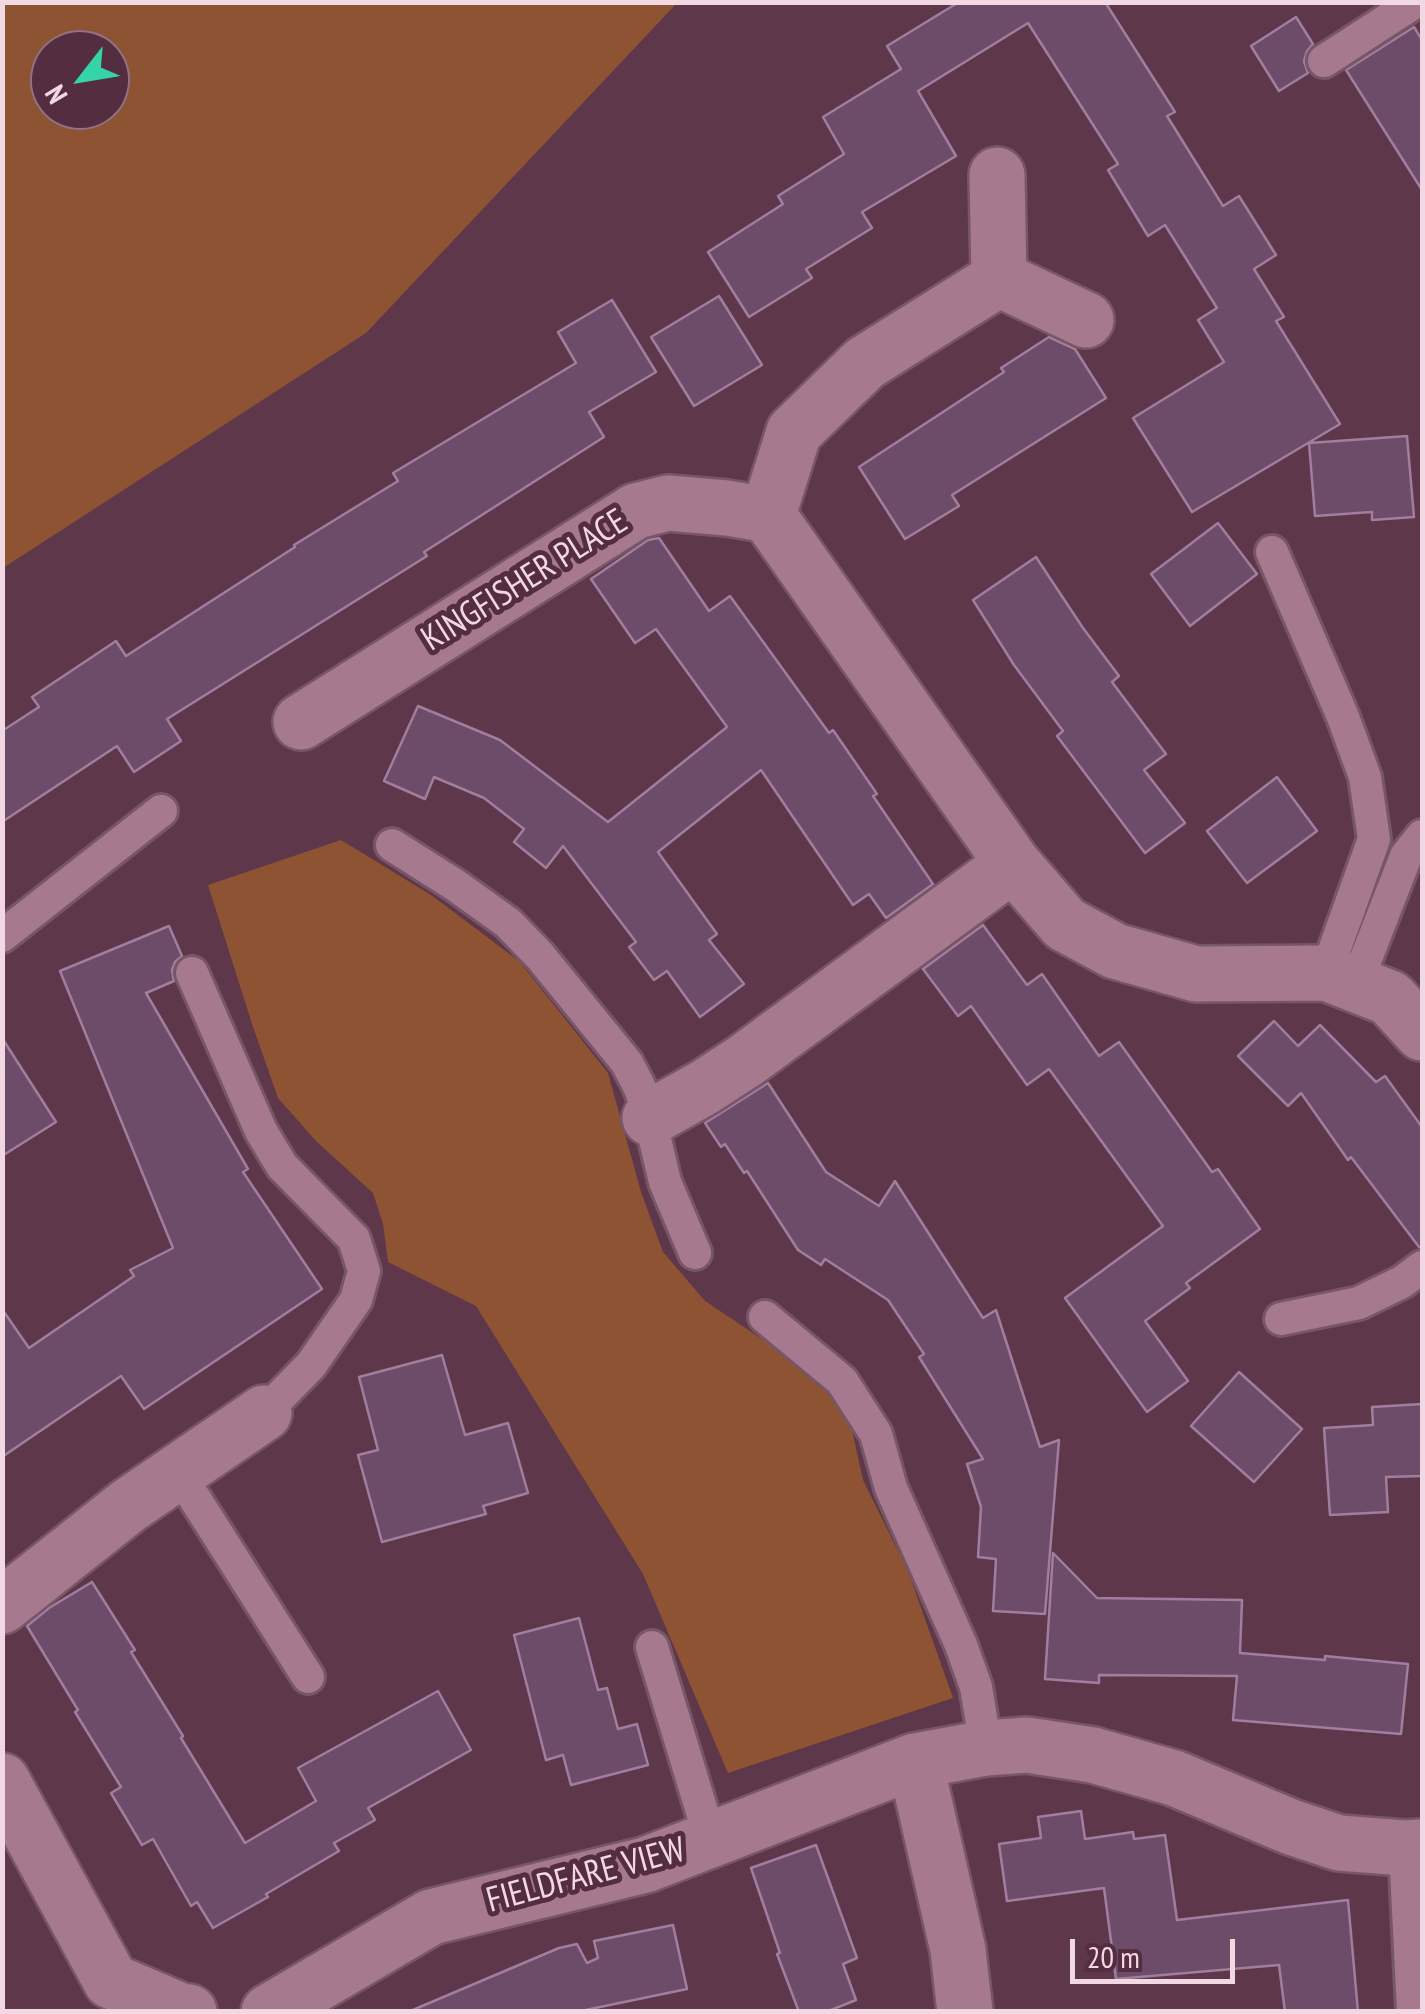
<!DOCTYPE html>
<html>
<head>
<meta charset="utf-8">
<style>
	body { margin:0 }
	#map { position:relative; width:1425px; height:2014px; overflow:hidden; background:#5f374b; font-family:"PT Sans Narrow",sans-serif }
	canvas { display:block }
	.frame { position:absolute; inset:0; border:5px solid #f1d8e3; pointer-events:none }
	.north { position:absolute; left:30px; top:30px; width:100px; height:100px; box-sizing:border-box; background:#542d40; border:2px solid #937181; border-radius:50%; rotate:239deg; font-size:28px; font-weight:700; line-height:40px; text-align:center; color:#f1d8e3 }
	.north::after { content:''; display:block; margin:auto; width:35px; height:45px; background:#34d4a8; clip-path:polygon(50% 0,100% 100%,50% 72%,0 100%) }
	.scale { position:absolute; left:1070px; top:1939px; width:165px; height:45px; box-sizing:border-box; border:5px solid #f1d8e3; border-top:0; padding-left:12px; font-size:30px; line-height:35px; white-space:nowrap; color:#f1d8e3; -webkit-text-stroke:8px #542d40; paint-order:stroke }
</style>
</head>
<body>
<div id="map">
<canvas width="1425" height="2014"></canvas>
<div class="frame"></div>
<div class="north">N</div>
<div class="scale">20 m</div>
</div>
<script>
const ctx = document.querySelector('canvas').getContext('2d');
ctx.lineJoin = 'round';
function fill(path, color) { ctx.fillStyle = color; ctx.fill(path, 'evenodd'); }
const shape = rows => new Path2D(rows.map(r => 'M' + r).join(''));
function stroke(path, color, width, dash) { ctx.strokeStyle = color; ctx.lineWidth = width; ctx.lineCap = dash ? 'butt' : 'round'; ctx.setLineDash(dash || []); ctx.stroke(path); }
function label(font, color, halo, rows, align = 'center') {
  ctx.font = font + ' "PT Sans Narrow",sans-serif'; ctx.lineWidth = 10; ctx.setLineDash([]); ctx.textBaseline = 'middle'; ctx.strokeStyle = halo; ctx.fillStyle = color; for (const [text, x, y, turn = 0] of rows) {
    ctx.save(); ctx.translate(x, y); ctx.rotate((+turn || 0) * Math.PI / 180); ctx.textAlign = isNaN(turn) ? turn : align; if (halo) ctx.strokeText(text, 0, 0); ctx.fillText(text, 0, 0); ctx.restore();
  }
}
fill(shape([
	[3,2,677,2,677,3,366,333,3,568],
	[50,50,110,50,110,110,50,110],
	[341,840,431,895,519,961,608,1073,641,1192,663,1252,705,1301,795,1361,847,1407,863,1480,908,1571,953,1698,728,1773,643,1574,476,1306,388,1262,383,1224,373,1193,316,1141,278,1098,253,1027,208,885]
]), '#8d5332');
const building = shape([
	[959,2,1105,2,1175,112,1167,116,1223,206,1239,196,1276,255,1254,269,1284,317,1276,321,1340,424,1192,512,1133,418,1224,362,1198,320,1217,308,1165,225,1148,236,1108,170,1118,164,1028,23,918,91,956,156,862,212,872,228,806,269,812,278,749,317,708,252,783,204,778,196,844,154,823,117,901,69,887,46,959,2],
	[1296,17,1313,44,1307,51,1304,61,1308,73,1279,91,1251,46,1296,17],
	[1414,27,1422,40,1422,190,1346,70,1414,27],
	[719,296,762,365,694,406,651,337,719,296],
	[612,300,656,372,589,412,604,437,424,552,427,556,167,719,181,741,134,772,117,746,2,822,2,731,39,707,32,697,116,641,126,656,295,547,294,545,398,481,393,473,576,363,558,332,612,300],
	[1049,337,1075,349,1106,398,952,495,959,506,905,539,859,467,1004,372,1001,368,1049,337],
	[1407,436,1414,517,1372,520,1372,512,1315,516,1309,443,1407,436],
	[1218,523,1257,574,1190,626,1151,574,1218,523],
	[659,538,709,611,730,596,829,733,833,730,877,794,873,796,933,884,886,918,869,894,853,905,761,770,658,852,717,934,709,940,744,984,700,1017,667,971,654,980,629,947,636,942,563,846,546,868,514,842,524,829,484,798,434,777,425,799,384,781,418,706,500,740,608,822,727,727,656,629,635,643,591,579,648,540,659,538],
	[1036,557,1083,628,1119,676,1112,682,1166,754,1144,770,1185,823,1145,853,1057,736,1063,731,1014,665,973,600,1036,557],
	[1277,777,1317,831,1247,883,1207,831,1277,777],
	[983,925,1027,985,1042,974,1099,1056,1119,1042,1212,1172,1218,1169,1260,1229,1186,1283,1190,1288,1145,1321,1188,1381,1147,1412,1065,1298,1163,1226,1049,1069,1027,1085,971,1006,958,1016,923,969,983,925],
	[169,926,182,956,175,962,172,970,174,981,146,993,248,1169,243,1172,322,1289,144,1409,121,1376,2,1457,2,1309,29,1348,134,1276,130,1270,173,1248,60,971,169,926],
	[1274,1021,1298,1046,1320,1025,1376,1082,1385,1076,1422,1127,1422,1247,1419,1247,1351,1157,1348,1160,1301,1093,1288,1106,1238,1056,1274,1021],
	[2,1038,56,1122,2,1156,2,1038],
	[768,1083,826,1172,879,1206,895,1181,983,1318,996,1310,1040,1447,1059,1440,1045,1614,993,1611,996,1559,978,1557,981,1507,967,1464,983,1459,919,1357,924,1354,888,1300,825,1259,821,1265,798,1250,747,1171,744,1173,725,1144,721,1147,705,1123,768,1083],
	[442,1355,465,1435,508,1423,528,1493,483,1506,486,1514,382,1542,358,1455,378,1450,359,1377,442,1355],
	[1239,1372,1302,1429,1254,1482,1191,1426,1239,1372],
	[1422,1404,1422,1476,1386,1477,1388,1512,1330,1515,1324,1428,1373,1425,1372,1407,1422,1404],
	[1053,1553,1097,1598,1242,1600,1240,1653,1325,1660,1325,1656,1408,1664,1401,1734,1233,1720,1237,1676,1099,1675,1099,1683,1045,1679,1053,1553],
	[92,1582,135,1650,131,1652,183,1736,181,1738,245,1843,316,1801,298,1768,438,1691,471,1750,368,1808,375,1820,334,1843,339,1851,266,1894,268,1897,213,1928,197,1902,191,1906,153,1839,142,1845,111,1793,121,1787,75,1712,78,1710,27,1626,49,1608,92,1582],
	[579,1618,598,1690,607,1688,618,1729,637,1724,648,1765,571,1785,563,1755,546,1760,514,1635,579,1618],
	[1081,1811,1085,1839,1133,1832,1134,1839,1165,1835,1177,1920,1348,1900,1358,2012,1285,2012,1279,1965,1116,1979,1104,1888,1007,1901,999,1844,1041,1838,1038,1817,1081,1811],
	[816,1845,857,1958,843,1964,856,2000,826,2012,799,2012,777,1954,780,1953,751,1868,816,1845],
	[673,1925,687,1989,576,2012,408,2012,559,1948,577,1944,587,1963,598,1958,594,1941,673,1925]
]);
fill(building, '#6d4c6a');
stroke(building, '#a17d9e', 2.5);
const lane = shape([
	[1324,61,1415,2],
	[1272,552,1343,717,1365,777,1374,839,1326,973],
	[392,845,455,885,508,923,540,956,627,1063,640,1088,650,1118,665,1182,695,1253],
	[2,936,161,811],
	[192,973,261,1131,282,1166,354,1239,364,1271,356,1300,311,1365,264,1413],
	[1356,984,1406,856,1422,836],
	[765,1317,842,1381,876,1434,891,1488,961,1645,976,1687,986,1748],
	[1281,1319,1359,1303,1402,1282,1422,1267],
	[178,1472,308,1677],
	[652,1647,711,1841],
	[1405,1848,1413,2012]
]);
const street = shape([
	[997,175,999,279,1086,320],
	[999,279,865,363,794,432,768,515,1013,864,1065,924,1115,951,1196,974,1326,973,1390,998,1422,1033],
	[301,722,636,511,668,503,727,508,768,515],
	[650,1118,705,1087,745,1061,1013,864],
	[2,1606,128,1506,264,1413],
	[915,1761,958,1950,965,2012],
	[2,1781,111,1981,181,2011,189,2012],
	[269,2012,431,1917,645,1865,915,1761,986,1748,1027,1745,1093,1755,1174,1778,1291,1827,1339,1843,1405,1848,1422,1847]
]);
stroke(lane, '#775666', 38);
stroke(street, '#775666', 60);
stroke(lane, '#a6798e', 32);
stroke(street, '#a6798e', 55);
label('35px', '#f1d8e3', '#542d40', [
	["KINGFISHER PLACE",525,581,-32],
	["FIELDFARE VIEW",586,1876,-15]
]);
</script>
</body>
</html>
